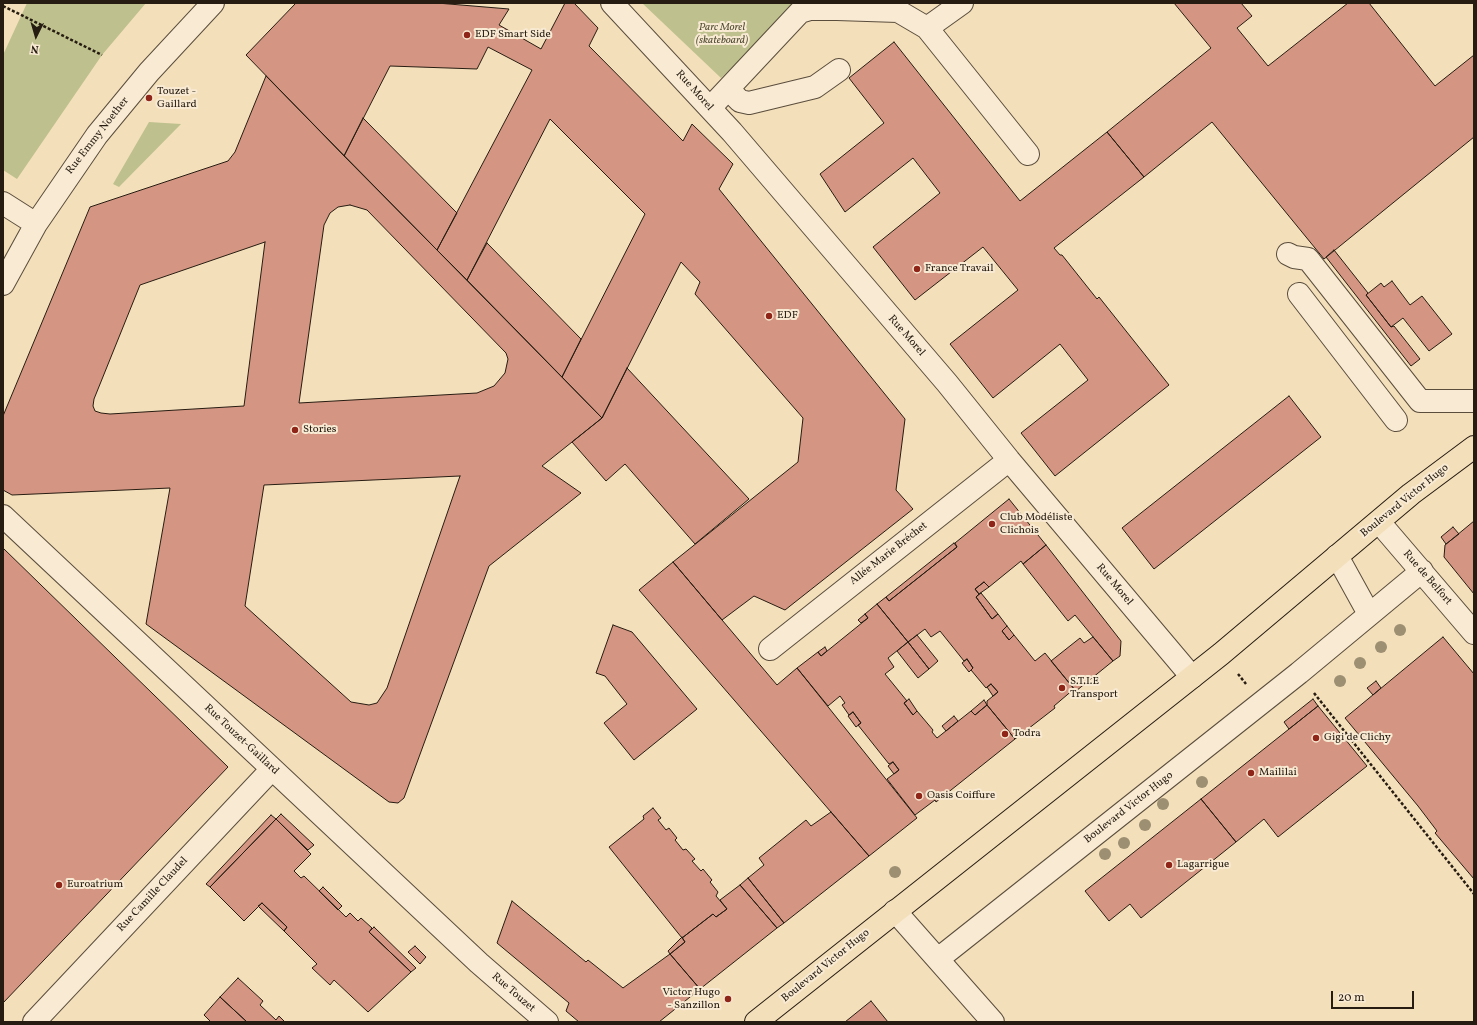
<!DOCTYPE html>
<html>
<head>
<meta charset="utf-8">
<style>
	body { margin:0 }
	#map { position:relative; width:1477px; height:1025px; overflow:hidden; background:#f4dfbb; font-family:Vollkorn,serif }
	canvas { display:block }
	.frame { position:absolute; inset:0; border:4px solid #261c11; pointer-events:none }
	.north { position:absolute; left:16px; top:16px; width:40px; height:40px; -webkit-text-stroke:3px #f8ead3; paint-order:stroke; rotate:185deg; font-size:11px; font-weight:700; line-height:16px; text-align:center; color:#261c11 }
	.north::after { content:''; display:block; margin:auto; width:14px; height:18px; background:#261c11; clip-path:polygon(50% 0,100% 100%,50% 72%,0 100%) }
	.scale { position:absolute; left:1331px; top:991px; width:83px; height:18px; box-sizing:border-box; border:2px solid #261c11; border-top:0; padding-left:5px; font-size:12px; line-height:14px; white-space:nowrap; color:#261c11; -webkit-text-stroke:3px #f8ead3; paint-order:stroke }
</style>
</head>
<body>
<div id="map">
<canvas width="1477" height="1025"></canvas>
<div class="frame"></div>
<div class="north">N</div>
<div class="scale">20 m</div>
</div>
<script>
const ctx = document.querySelector('canvas').getContext('2d');
ctx.lineJoin = 'round';
function fill(path, color) { ctx.fillStyle = color; ctx.fill(path, 'evenodd'); }
const shape = rows => new Path2D(rows.map(r => 'M' + r).join(''));
function stroke(path, color, width, dash) { ctx.strokeStyle = color; ctx.lineWidth = width; ctx.lineCap = dash ? 'butt' : 'round'; ctx.setLineDash(dash || []); ctx.stroke(path); }
function label(font, color, halo, rows, align = 'center') {
  ctx.font = font + ' Vollkorn,serif'; ctx.lineWidth = 4; ctx.setLineDash([]); ctx.textBaseline = 'middle'; ctx.strokeStyle = halo; ctx.fillStyle = color; for (const [text, x, y, turn = 0] of rows) {
    ctx.save(); ctx.translate(x, y); ctx.rotate((+turn || 0) * Math.PI / 180); ctx.textAlign = isNaN(turn) ? turn : align; if (halo) ctx.strokeText(text, 0, 0); ctx.fillText(text, 0, 0); ctx.restore();
  }
}
fill(shape([
	[27,3,146,3,102,55,17,179,3,170,3,55],
	[642,3,802,3,721,78],
	[149,122,181,124,119,187,113,184]
]), '#bec18e');
const building = shape([
	[296,3,437,3,509,9,499,25,541,49,565,3,574,3,598,28,589,46,683,141,692,124,733,164,719,189,905,419,896,490,913,509,785,610,754,596,722,620,673,562,798,462,803,418,695,294,700,282,681,262,602,418,562,377,645,214,550,119,467,280,437,250,532,70,488,47,477,69,390,66,344,156,246,55,296,3],
	[1174,3,1241,3,1252,16,1237,28,1268,66,1348,3,1369,3,1435,86,1474,55,1474,137,1324,259,1212,122,1144,177,1107,132,1211,48,1174,3],
	[894,42,1020,201,1107,132,1144,177,1054,248,1060,255,1062,255,1097,299,1099,297,1169,385,1055,476,1021,433,1088,380,1060,344,993,398,950,344,1018,290,983,247,915,300,873,247,940,193,913,158,845,212,820,174,884,123,849,78,894,42],
	[266,76,602,418,542,466,581,493,489,566,404,798,398,803,389,802,146,624,170,488,12,495,3,490,3,416,90,207,228,161,235,152,266,76],
	[350,205,367,210,506,353,508,359,505,373,494,386,477,393,299,403,324,225,330,213,338,207,350,205],
	[265,242,244,406,110,414,101,413,95,411,93,406,94,399,140,285,265,242],
	[460,476,387,688,377,703,369,705,351,702,245,606,264,485,460,476],
	[363,118,457,213,437,250,344,156,363,118],
	[487,243,581,339,562,377,467,280,487,243],
	[1334,250,1368,293,1366,295,1391,327,1394,326,1420,359,1411,366,1326,257,1334,250],
	[1392,281,1410,305,1422,296,1452,334,1429,351,1403,318,1391,327,1366,295,1381,283,1384,287,1392,281],
	[627,368,749,499,695,544,625,464,606,481,572,442,602,418,627,368],
	[1289,396,1321,437,1154,569,1122,528,1289,396],
	[1009,499,1046,545,1023,564,1021,561,989,587,984,582,975,589,979,594,976,597,992,619,998,614,1007,626,1002,631,1009,640,1014,635,1035,661,1045,653,1074,689,1054,706,1055,708,1015,739,987,705,987,701,998,692,991,684,986,688,971,670,973,668,967,659,964,661,940,631,931,637,925,629,908,642,877,604,886,597,889,601,957,547,955,543,1009,499],
	[1474,521,1474,594,1444,557,1445,545,1474,521],
	[1453,527,1459,534,1446,544,1441,537,1453,527],
	[954,543,957,547,889,601,886,597,954,543],
	[1046,545,1121,641,1120,656,1113,661,1075,615,1068,621,1023,564,1046,545],
	[3,548,228,767,3,1003,3,548],
	[673,562,777,685,797,668,917,818,869,856,639,590,673,562],
	[984,582,989,587,979,594,975,589,984,582],
	[981,593,998,614,992,619,976,597,981,593],
	[877,604,908,642,888,658,894,667,885,674,907,701,904,703,913,715,917,711,933,730,932,732,937,738,971,711,975,715,987,705,1015,739,936,802,935,800,915,815,887,779,899,770,893,762,889,764,858,725,861,723,853,712,849,715,842,705,845,703,840,696,828,706,797,668,818,652,821,656,868,618,865,614,877,604],
	[865,614,868,618,861,623,858,620,865,614],
	[613,625,632,632,697,709,634,760,604,723,627,704,605,676,596,673,613,625],
	[1007,626,1014,635,1009,640,1002,631,1007,626],
	[917,635,938,661,929,669,908,642,917,635],
	[1093,637,1113,661,1076,691,1051,661,1080,638,1084,643,1093,637],
	[1443,637,1474,674,1474,879,1435,833,1437,831,1418,806,1345,718,1443,637],
	[908,642,929,669,918,678,897,651,908,642],
	[825,647,827,651,821,656,818,652,825,647],
	[967,659,973,668,969,672,962,663,967,659],
	[1376,681,1381,688,1373,695,1367,688,1376,681],
	[991,684,998,692,993,696,987,687,991,684],
	[909,699,917,711,913,715,904,703,909,699],
	[1313,699,1318,706,1289,729,1284,722,1313,699],
	[984,700,987,705,975,715,971,711,984,700],
	[1318,706,1367,766,1278,837,1264,819,1236,842,1201,799,1318,706],
	[853,712,861,723,856,727,848,716,853,712],
	[954,716,958,721,946,731,942,726,954,716],
	[893,762,899,770,894,774,888,766,893,762],
	[1201,799,1236,842,1141,918,1130,904,1109,921,1085,891,1201,799],
	[653,808,661,818,658,820,666,830,669,828,677,838,675,840,683,850,686,849,695,859,692,861,701,871,703,869,712,880,710,882,718,892,716,896,727,909,716,917,713,914,682,938,609,847,644,819,643,816,653,808],
	[831,812,869,856,784,923,748,878,764,865,759,858,806,820,811,826,831,812],
	[281,814,314,845,308,850,276,819,281,814],
	[271,815,276,819,210,887,206,884,271,815],
	[276,819,311,854,294,871,301,878,304,876,346,917,350,913,358,921,361,918,372,928,369,932,411,972,368,1012,334,980,330,985,312,968,317,964,284,931,287,927,262,903,244,921,210,887,276,819],
	[748,878,784,923,777,928,740,885,748,878],
	[740,885,777,928,700,989,670,954,685,942,682,938,713,914,716,917,727,909,720,900,740,885],
	[323,887,342,906,338,910,319,891,323,887],
	[512,901,586,962,588,960,623,988,670,954,700,989,659,1022,579,1022,566,1011,569,1003,497,943,512,901],
	[262,903,287,927,284,931,258,906,262,903],
	[374,927,416,968,411,972,369,932,374,927],
	[682,937,685,942,670,954,668,951,682,937],
	[415,946,426,957,420,964,408,952,415,946],
	[238,978,263,1001,260,1005,276,1020,279,1016,285,1022,247,1022,220,997,238,978],
	[220,997,247,1022,211,1022,204,1015,220,997],
	[871,1001,888,1022,845,1022,871,1001]
]);
fill(building, '#d49683');
stroke(building, '#261c11', 1);
const minor = shape([
	[612,3,732,132,947,383,1009,460,1192,677],
	[927,28,962,3],
	[728,89,740,101,749,103,815,87,839,70],
	[710,108,800,12,810,9,837,9,898,11,927,28,1028,154],
	[3,203,36,224],
	[1288,254,1294,257,1308,259,1420,401,1474,401],
	[3,284,36,224,97,135,149,72,213,3],
	[1299,294,1396,420],
	[3,516,479,963,547,1022],
	[1379,522,1474,633],
	[1337,556,1369,614],
	[770,649,1009,460],
	[895,911,993,1022],
	[938,959,1299,673,1422,571],
	[34,1022,272,769]
]);
const major = shape([
	[756,1022,1221,654,1411,494,1474,447]
]);
stroke(minor, '#5a4d3c', 24);
stroke(major, '#261c11', 24);
stroke(shape([
	[3,6,102,55],
	[1238,674,1246,684],
	[1314,693,1474,894]
]), '#261c11', 2.5, [3, 2]);
stroke(minor, '#f8ead3', 22);
stroke(major, '#f4dfbb', 22);
ctx.fillStyle = '#9c8f72';
for (const [x, y] of [
	[1400,630],
	[1381,647],
	[1360,663],
	[1340,681],
	[1202,782],
	[1163,804],
	[1145,825],
	[1124,843],
	[1105,854],
	[895,872]
]) { ctx.beginPath(); ctx.arc(x, y, 6, 0, 2 * Math.PI); ctx.fill(); }
for (const [x, y, r, color] of [
	[467,35,4,"#8f2418"],
	[149,98,4,"#8f2418"],
	[917,269,4,"#8f2418"],
	[769,316,4,"#8f2418"],
	[295,430,4,"#8f2418"],
	[992,524,4,"#8f2418"],
	[1062,688,4,"#8f2418"],
	[1005,734,4,"#8f2418"],
	[1316,738,4,"#8f2418"],
	[1251,773,4,"#8f2418"],
	[919,796,4,"#8f2418"],
	[1169,865,4,"#8f2418"],
	[59,885,4,"#8f2418"],
	[728,999,4,"#8f2418"]
]) { const dot = new Path2D(); dot.arc(x, y, r, 0, 2 * Math.PI); ctx.fillStyle = color; ctx.fill(dot); stroke(dot, '#f8ead3', 1.5); }
label('italic 11px', '#544e36', '#f8ead3', [
	["Parc Morel",722,28],
	["(skateboard)",722,41]
]);
label('11px', '#261c11', '#f8ead3', [
	["EDF Smart Side",475,35],
	["Touzet -",157,92],
	["Gaillard",157,105],
	["France Travail",925,269],
	["EDF",777,316],
	["Stories",303,430],
	["Club Modéliste",1000,518],
	["Clichois",1000,531],
	["S.T.I.E",1070,682],
	["Transport",1070,695],
	["Todra",1013,734],
	["Gigi de Clichy",1324,738],
	["Maililai",1259,773],
	["Oasis Coiffure",927,796],
	["Lagarrigue",1177,865],
	["Euroatrium",67,885],
	["Victor Hugo",720,993,"right"],
	["- Sanzillon",720,1006,"right"]
], 'left');
label('11px', '#261c11', '#f8ead3', [
	["Rue Morel",694,91,48],
	["Rue Emmy Noether",98,136,-52],
	["Rue Morel",906,336,49],
	["Boulevard Victor Hugo",1405,501,-39],
	["Allée Marie Bréchet",889,554,-38],
	["Rue de Belfort",1427,578,49],
	["Rue Morel",1114,585,50],
	["Rue Touzet-Gaillard",241,740,43],
	["Boulevard Victor Hugo",1129,808,-38],
	["Rue Camille Claudel",153,895,-47],
	["Boulevard Victor Hugo",826,966,-39],
	["Rue Touzet",513,993,41]
]);
</script>
</body>
</html>
